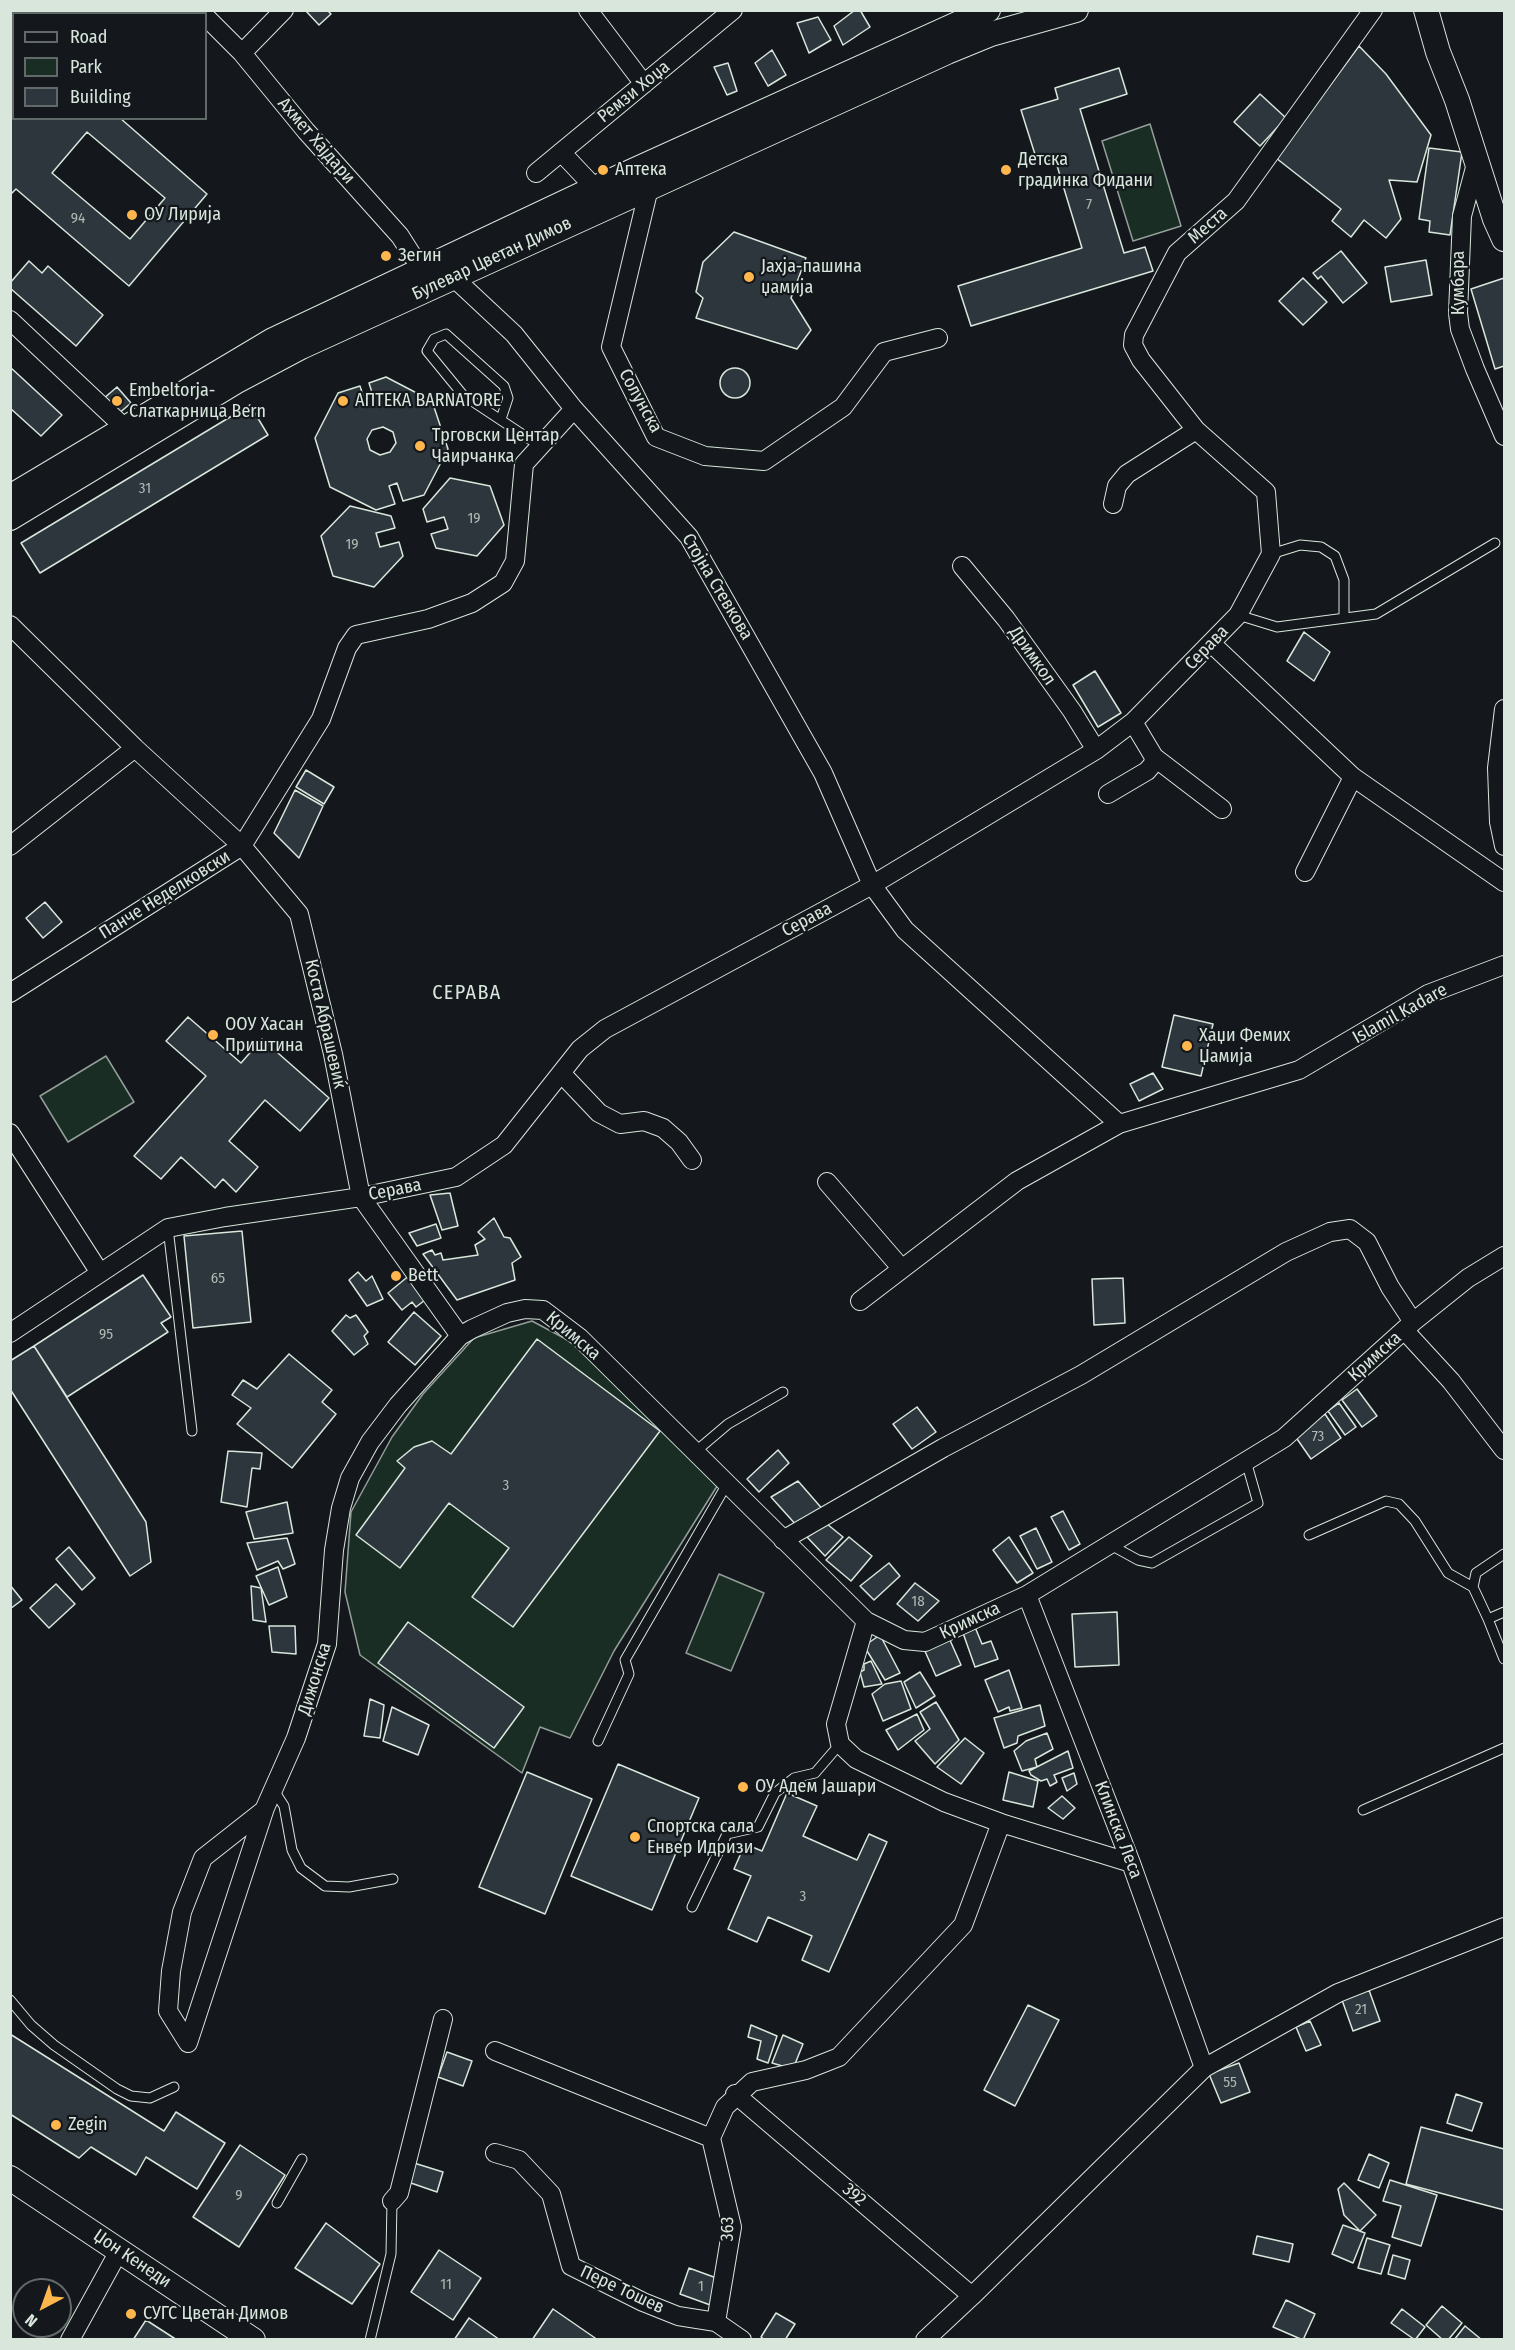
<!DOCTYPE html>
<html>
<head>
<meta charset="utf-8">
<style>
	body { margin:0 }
	#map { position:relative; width:1515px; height:2350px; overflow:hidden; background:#14181c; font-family:"Fira Sans Condensed",sans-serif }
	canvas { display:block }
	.frame { position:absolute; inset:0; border:12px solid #d8e6dc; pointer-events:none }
	.legend { position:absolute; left:12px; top:12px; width:195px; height:108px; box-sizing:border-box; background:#14181c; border:2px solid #626a69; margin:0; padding:8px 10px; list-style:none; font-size:18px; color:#d8e6dc }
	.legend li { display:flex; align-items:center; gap:12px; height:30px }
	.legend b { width:30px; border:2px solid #626a69 }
	.north { position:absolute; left:12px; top:2278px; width:60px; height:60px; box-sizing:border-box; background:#14181c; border:2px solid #626a69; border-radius:50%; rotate:221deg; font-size:16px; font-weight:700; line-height:24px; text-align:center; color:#d8e6dc }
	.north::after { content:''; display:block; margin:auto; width:21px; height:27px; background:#ffb74d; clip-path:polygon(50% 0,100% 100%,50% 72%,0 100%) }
</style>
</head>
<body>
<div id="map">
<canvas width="1515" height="2350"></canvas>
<div class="frame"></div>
<ul class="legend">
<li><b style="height:8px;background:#14181c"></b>Road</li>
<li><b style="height:16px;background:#1a2d24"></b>Park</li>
<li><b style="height:16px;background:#2c363c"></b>Building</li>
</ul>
<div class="north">N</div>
</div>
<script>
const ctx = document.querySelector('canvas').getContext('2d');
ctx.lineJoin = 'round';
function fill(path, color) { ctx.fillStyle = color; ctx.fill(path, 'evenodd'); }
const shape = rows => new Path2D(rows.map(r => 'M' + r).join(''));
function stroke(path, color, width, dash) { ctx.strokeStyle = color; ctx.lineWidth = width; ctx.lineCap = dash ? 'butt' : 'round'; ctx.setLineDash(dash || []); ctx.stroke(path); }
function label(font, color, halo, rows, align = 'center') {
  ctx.font = font + ' "Fira Sans Condensed",sans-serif'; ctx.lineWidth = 4.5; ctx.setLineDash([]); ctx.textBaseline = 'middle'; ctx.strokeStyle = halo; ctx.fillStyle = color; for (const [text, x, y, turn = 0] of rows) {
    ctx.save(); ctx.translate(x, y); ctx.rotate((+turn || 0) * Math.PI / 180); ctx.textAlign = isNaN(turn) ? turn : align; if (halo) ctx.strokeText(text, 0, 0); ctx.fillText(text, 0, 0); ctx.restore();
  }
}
const green = shape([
	[1150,124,1181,226,1133,241,1102,141,1150,124],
	[106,1056,134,1102,68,1142,40,1096,106,1056],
	[532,1321,575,1344,719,1483,614,1651,570,1738,540,1727,522,1773,360,1655,345,1592,351,1512,392,1437,423,1394,474,1338,532,1321],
	[719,1574,764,1593,731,1671,686,1653,719,1574]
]);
fill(green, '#1a2d24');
stroke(green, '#939e99', 1.5);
const building = shape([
	[305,10,327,10,331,14,319,25,305,10],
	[855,10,860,10,870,27,843,45,834,26,855,10],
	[818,17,831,40,809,53,797,23,818,17],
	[1359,46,1386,74,1431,135,1417,182,1389,180,1401,219,1386,238,1364,220,1351,237,1332,221,1341,209,1276,158,1359,46],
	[772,50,786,75,768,86,755,63,772,50],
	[728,63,737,91,727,95,714,67,728,63],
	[1119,68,1127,94,1080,109,1124,253,1145,247,1153,271,971,326,958,286,1082,248,1055,159,1038,164,1021,110,1058,99,1055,88,1119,68],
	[1260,94,1286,118,1260,146,1234,122,1260,94],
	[14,115,14,118,120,118,207,194,129,286,16,189,10,195,10,119,14,115],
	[87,132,165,198,130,239,52,173,87,132],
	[1429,148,1462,152,1450,235,1429,232,1430,221,1419,219,1429,148],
	[734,232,806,258,791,298,811,330,797,349,696,318,703,298,696,292,703,262,734,232],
	[1341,251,1367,283,1343,303,1321,276,1318,279,1313,273,1341,251],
	[1426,260,1432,295,1391,302,1385,267,1426,260],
	[29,261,42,273,48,266,103,315,76,346,10,288,10,283,29,261],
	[1303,278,1327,302,1303,325,1279,301,1303,278],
	[1504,278,1504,366,1495,369,1471,289,1504,278],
	[10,367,62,415,41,436,10,408,10,367],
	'720 383a15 15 0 1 1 30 0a15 15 0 1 1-30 0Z',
	[386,377,432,401,448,449,424,495,403,501,397,483,389,486,395,504,376,510,330,487,315,438,338,393,360,386,365,402,374,399,369,383,386,377],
	[383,427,393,432,396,443,390,452,380,455,370,450,367,439,372,430,383,427],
	[117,387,131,403,117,415,103,399,117,387],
	[250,405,268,435,40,573,21,543,250,405],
	[450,478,490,486,504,525,477,556,436,548,431,534,448,529,444,517,427,522,423,509,450,478],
	[350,506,391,516,395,528,376,533,380,547,399,542,403,556,374,587,333,576,321,536,350,506],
	[1304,632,1330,652,1314,681,1287,661,1304,632],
	[1095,671,1121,713,1098,727,1073,685,1095,671],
	[306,770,334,787,324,804,296,787,306,770],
	[295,790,323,806,299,858,274,833,295,790],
	[45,902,62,922,43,938,26,918,45,902],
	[1174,1015,1213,1024,1201,1076,1162,1067,1174,1015],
	[188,1017,241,1063,262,1039,329,1098,300,1131,265,1100,229,1141,258,1167,236,1192,223,1179,215,1188,181,1157,161,1179,134,1156,206,1076,166,1041,188,1017],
	[1153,1073,1163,1089,1139,1101,1130,1084,1153,1073],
	[450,1193,458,1226,442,1230,430,1195,450,1193],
	[494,1218,504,1237,510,1238,521,1257,512,1263,515,1280,457,1300,423,1254,432,1250,435,1255,441,1253,443,1260,478,1255,475,1245,485,1239,478,1232,494,1218],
	[436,1224,441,1238,417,1246,409,1233,436,1224],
	[242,1231,251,1322,193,1328,184,1236,242,1231],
	[358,1272,366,1281,372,1276,383,1299,367,1306,349,1280,358,1272],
	[411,1274,429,1297,416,1307,412,1302,402,1310,388,1293,411,1274],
	[143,1275,171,1317,161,1323,168,1332,67,1397,34,1346,143,1275],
	[1123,1278,1125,1323,1094,1325,1092,1279,1123,1278],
	[414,1312,441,1336,415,1365,388,1342,414,1312],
	[346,1315,350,1318,356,1315,368,1332,364,1336,368,1344,354,1355,332,1331,346,1315],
	[537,1339,660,1431,513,1627,472,1597,509,1548,449,1503,400,1568,356,1535,405,1468,397,1461,414,1447,432,1441,451,1454,537,1339],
	[34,1346,146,1522,151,1562,130,1576,10,1389,10,1361,34,1346],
	[289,1354,332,1390,322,1402,336,1414,292,1468,237,1424,251,1408,232,1395,243,1380,257,1389,289,1354],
	[1357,1389,1377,1416,1362,1427,1342,1400,1357,1389],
	[1339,1403,1356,1427,1345,1435,1328,1411,1339,1403],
	[917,1407,936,1432,912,1449,893,1424,917,1407],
	[1325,1414,1341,1438,1311,1459,1295,1436,1325,1414],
	[778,1450,789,1463,759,1492,747,1479,778,1450],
	[228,1451,262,1453,260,1469,252,1468,247,1507,221,1502,228,1451],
	[798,1481,825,1512,798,1527,771,1497,798,1481],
	[287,1502,293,1533,254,1539,246,1512,287,1502],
	[1063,1511,1080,1544,1069,1550,1051,1517,1063,1511],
	[827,1524,843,1537,825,1556,807,1537,827,1524],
	[1036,1528,1052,1562,1037,1569,1020,1536,1036,1528],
	[849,1537,872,1556,851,1581,826,1560,849,1537],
	[1009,1537,1033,1573,1017,1583,993,1550,1009,1537],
	[287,1538,295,1564,283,1569,278,1561,257,1570,247,1543,287,1538],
	[69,1547,95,1578,82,1590,56,1559,69,1547],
	[889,1563,900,1576,874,1600,860,1586,889,1563],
	[278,1567,287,1597,269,1605,256,1576,278,1567],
	[915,1583,939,1601,918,1621,897,1604,915,1583],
	[56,1584,75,1604,49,1628,30,1608,56,1584],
	[10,1585,22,1600,10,1609,10,1585],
	[251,1586,261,1588,266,1622,253,1620,251,1586],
	[1117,1612,1119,1665,1075,1667,1072,1614,1117,1612],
	[408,1622,524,1707,494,1748,378,1663,408,1622],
	[269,1626,295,1626,296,1654,272,1652,269,1626],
	[975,1627,982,1644,991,1641,998,1659,975,1667,963,1633,975,1627],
	[880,1635,900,1673,885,1680,864,1646,880,1635],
	[949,1638,961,1665,936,1676,924,1649,949,1638],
	[871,1661,882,1684,864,1687,860,1672,864,1670,864,1664,871,1661],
	[1009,1670,1022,1708,1010,1711,1009,1707,998,1712,985,1680,1009,1670],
	[920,1672,935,1696,916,1708,904,1682,920,1672],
	[901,1681,911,1709,883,1721,872,1694,885,1684,901,1681],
	[370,1699,384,1705,380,1738,364,1736,370,1699],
	[936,1702,959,1740,935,1764,915,1741,930,1729,920,1712,936,1702],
	[1040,1705,1045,1726,1018,1736,1017,1743,1004,1748,994,1718,1040,1705],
	[392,1707,429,1725,418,1755,383,1741,392,1707],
	[917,1714,924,1730,898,1750,886,1730,917,1714],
	[1047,1733,1053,1749,1035,1759,1037,1767,1022,1771,1014,1751,1026,1741,1047,1733],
	[965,1738,984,1753,961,1784,937,1767,965,1738],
	[1068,1751,1073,1768,1054,1775,1057,1782,1050,1786,1047,1779,1041,1781,1031,1775,1029,1771,1068,1751],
	[618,1764,699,1798,652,1910,571,1876,618,1764],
	[527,1772,592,1799,545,1914,479,1887,527,1772],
	[1009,1772,1038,1781,1033,1807,1003,1800,1009,1772],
	[1074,1773,1077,1784,1067,1791,1062,1778,1074,1773],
	[787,1793,817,1806,803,1836,857,1860,869,1834,887,1842,829,1972,802,1960,812,1936,768,1917,757,1942,728,1929,751,1876,734,1869,745,1844,762,1851,787,1793],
	[1062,1796,1075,1808,1063,1819,1048,1808,1062,1796],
	[1369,1990,1380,2021,1353,2031,1342,2000,1369,1990],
	[1028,2005,1059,2020,1015,2106,984,2090,1028,2005],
	[1310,2021,1321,2045,1306,2051,1296,2027,1310,2021],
	[751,2025,777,2036,768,2063,757,2059,761,2041,748,2037,751,2025],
	[10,2034,164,2131,176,2112,225,2143,197,2189,146,2157,136,2175,91,2147,79,2158,10,2114,10,2034],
	[783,2035,803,2044,793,2069,772,2063,783,2035],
	[447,2052,472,2061,463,2086,438,2077,447,2052],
	[1239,2063,1250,2092,1221,2103,1209,2074,1239,2063],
	[1456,2094,1482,2103,1472,2131,1447,2123,1456,2094],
	[1421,2127,1504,2149,1504,2210,1406,2184,1421,2127],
	[240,2145,285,2175,239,2247,193,2217,240,2145],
	[1369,2154,1389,2163,1379,2188,1358,2180,1369,2154],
	[414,2163,443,2172,437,2192,408,2182,414,2163],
	[1390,2180,1437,2195,1421,2246,1392,2237,1401,2206,1383,2201,1390,2180],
	[1344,2183,1376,2215,1360,2231,1344,2215,1338,2189,1344,2183],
	[326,2223,380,2264,352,2304,295,2268,326,2223],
	[1343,2225,1365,2233,1353,2263,1332,2254,1343,2225],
	[1257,2236,1293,2244,1289,2262,1253,2254,1257,2236],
	[1367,2238,1390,2245,1381,2274,1358,2268,1367,2238],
	[439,2250,481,2278,453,2320,411,2292,439,2250],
	[1393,2255,1410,2260,1405,2279,1388,2274,1393,2255],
	[689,2268,722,2280,713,2306,680,2294,689,2268],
	[1286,2300,1315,2314,1303,2340,1273,2327,1286,2300],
	[1442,2306,1462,2323,1448,2340,1443,2340,1426,2325,1442,2306],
	[553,2309,598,2340,532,2340,553,2309],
	[1402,2309,1425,2327,1415,2340,1391,2323,1402,2309],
	[776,2313,795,2324,785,2340,765,2340,761,2337,776,2313],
	[469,2318,500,2340,454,2340,469,2318],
	[146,2320,177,2340,133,2340,146,2320],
	[1465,2326,1482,2340,1454,2340,1465,2326]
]);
fill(building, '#2c363c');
stroke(building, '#d8e6dc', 1.5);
const lane = shape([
	[501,419,508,398,504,386,446,334,434,339,427,351,463,395,540,446],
	[1271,554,1300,545,1321,547,1335,556,1344,580,1344,618],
	[1238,615,1277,627,1376,614,1495,543],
	[168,1228,192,1431],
	[695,1452,728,1424,783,1392],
	[1309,1535,1386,1501,1399,1504,1415,1521,1448,1573,1473,1587],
	[1109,1544,1138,1560,1152,1563,1258,1503,1246,1461],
	[1504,1612,1488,1619,1504,1659],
	[1488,1619,1473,1587,1476,1573,1504,1554],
	[598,1741,629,1674,625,1660,727,1484],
	[273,1789,284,1806,292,1850,301,1868,325,1886,349,1887,393,1879],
	[1363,1810,1504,1748],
	[692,1907,727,1834,758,1827,775,1793,794,1778,815,1773,840,1744],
	[10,2000,31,2025,54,2045,117,2089,131,2096,150,2098,174,2087],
	[277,2203,302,2159],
	[370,2340,391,2254,392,2201]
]);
const street = shape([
	[588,10,644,84],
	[206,17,242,53,306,131,400,236,421,269],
	[242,53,284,10],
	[561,152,595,188],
	[1477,160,1462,216,1458,313,1460,329,1475,369,1504,436],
	[536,173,733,10],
	[649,188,611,347,656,437,705,456,764,461,843,407,884,352,938,338],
	[453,277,514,334,574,409,689,537,823,773,872,885,905,930,1119,1124],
	[10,320,125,428],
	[1113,504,1117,486,1127,474,1196,430],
	[962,566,1006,619,1072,711,1096,750],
	[10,625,135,748,242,846,299,914,333,1054,361,1197,460,1336],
	[1212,644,1353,777,1504,882],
	[1504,709,1497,768,1499,822,1504,846],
	[1154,757,1222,809],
	[1108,794,1147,771,1153,764,1154,757,1133,722],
	[10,846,135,748],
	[1305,872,1353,777],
	[10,993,242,846,321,719,347,648,356,635,428,619,472,603,503,583,515,561,524,464,574,409],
	[561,1073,599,1113,620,1124,644,1121,663,1128,679,1142,692,1160],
	[10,1133,100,1273],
	[827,1182,902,1269],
	[860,1301,1017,1181,1119,1124,1299,1070,1428,994,1504,965],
	[1405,1331,1451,1381,1504,1450],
	[10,1333,168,1228,225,1217,361,1197,456,1177,504,1145,580,1049,605,1029,872,885,1096,750,1133,722,1238,615,1271,554,1266,492,1196,430,1141,360,1133,345,1134,335,1177,253,1236,201,1373,10],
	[783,1540,943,1448,1081,1375,1286,1252,1330,1232,1350,1229,1367,1242,1390,1287,1413,1322],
	[1027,1595,1131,1863,1204,2068],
	[1001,1823,1131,1863],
	[188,2043,265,1808,296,1738,327,1644,334,1550,341,1508,350,1478,370,1442,398,1405,460,1336,472,1329,507,1313,525,1309,543,1310,580,1338,866,1621,904,1640,925,1642,1027,1595,1284,1438,1413,1322,1468,1278,1504,1256],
	[188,2043,168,2011,171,1971,182,1912,203,1858,264,1810],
	[495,2051,711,2138,725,2107,752,2082,806,2070,839,2057,963,1925,1001,1823,944,1802,856,1759,840,1744,836,1724,866,1621],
	[735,2094,972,2296],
	[711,2138,732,2227,716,2322],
	[495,2153,519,2160,551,2194,571,2266,643,2302,678,2316,716,2322,742,2340],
	[392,2201,399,2193,443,2019],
	[70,2340,119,2251],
	[925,2340,972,2296,1204,2068,1338,1993,1504,1927]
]);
const secondary = shape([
	[1426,10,1438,52,1457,100,1495,219,1504,239],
	[10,497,273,340,595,188,988,10],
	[10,518,235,382,301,347,947,52,991,34,1076,10],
	[10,2178,253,2340]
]);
stroke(lane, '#d8e6dc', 11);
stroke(street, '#d8e6dc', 20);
stroke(secondary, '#d8e6dc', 26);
stroke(lane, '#14181c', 9);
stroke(street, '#14181c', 18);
stroke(secondary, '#14181c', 24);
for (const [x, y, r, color] of [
	[603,170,6,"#ffb74d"],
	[1006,170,6,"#ffb74d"],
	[132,215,6,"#ffb74d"],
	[386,256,6,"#ffb74d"],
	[749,277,6,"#ffb74d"],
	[117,401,6,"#ffb74d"],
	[343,401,6,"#ffb74d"],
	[420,446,6,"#ffb74d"],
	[213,1035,6,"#ffb74d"],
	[1187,1046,6,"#ffb74d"],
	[396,1276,6,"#ffb74d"],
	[743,1787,6,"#ffb74d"],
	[635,1837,6,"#ffb74d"],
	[56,2125,6,"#ffb74d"],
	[131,2314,6,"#ffb74d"]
]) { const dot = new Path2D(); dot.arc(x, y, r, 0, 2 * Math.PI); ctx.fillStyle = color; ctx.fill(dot); stroke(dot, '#14181c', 2); }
label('15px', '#adbab4', null, [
	["7",1089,205],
	["94",78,219],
	["31",145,489],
	["19",474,519],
	["19",352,545],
	["65",218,1279],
	["95",106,1335],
	["73",1318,1437],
	["3",506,1486],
	["18",918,1602],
	["3",803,1897],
	["21",1361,2010],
	["55",1230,2083],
	["9",239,2196],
	["11",446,2285],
	["1",701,2287]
]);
label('18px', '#d8e6dc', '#14181c', [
	["Ремзи Хоџа",634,92,-39],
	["Ахмет Хајдари",316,141,49],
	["Места",1208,226,-41],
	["Булевар Цветан Димов",492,259,-25],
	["Кумбара",1459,283,-90],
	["Солунска",640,401,61],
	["Стојна Стевкова",717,587,59],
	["Серава",1207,648,-46],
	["Дримкол",1032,656,55],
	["Панче Неделковски",165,895,-32],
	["Серава",807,920,-28],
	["Islamil Kadare",1400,1014,-29],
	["Коста Абрашевиќ",325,1024,77],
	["Серава",395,1190,-11],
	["Кримска",573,1336,40],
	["Кримска",1375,1357,-42],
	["Кримска",970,1621,-25],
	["Дижонска",315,1679,-73],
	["Клинска Леса",1118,1830,69],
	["392",854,2195,40],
	["363",728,2229,-89],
	["Џон Кенеди",132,2259,34],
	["Пере Тошев",622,2290,25]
]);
label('18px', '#d8e6dc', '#14181c', [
	["Детска",1018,160],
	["градинка Фидани",1018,181],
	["Аптека",615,170],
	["ОУ Лирија",144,215],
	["Зегин",398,256],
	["Јахја-пашина",761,267],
	["џамија",761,288],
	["Embeltorja-",129,391],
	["Слаткарница Bern",129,412],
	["АПТЕКА BARNATORE",355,401],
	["Трговски Центар",432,436],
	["Чаирчанка",432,457],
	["ООУ Хасан",225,1025],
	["Приштина",225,1046],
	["Хаџи Фемих",1199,1036],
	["Џамија",1199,1057],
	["Bett",408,1276],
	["ОУ Адем Јашари",755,1787],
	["Спортска сала",647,1827],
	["Енвер Идризи",647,1848],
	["Zegin",68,2125],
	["СУГС Цветан Димов",143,2314]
], 'left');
ctx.letterSpacing = '1.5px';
label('20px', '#d8e6dc', '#14181c', [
	["СЕРАВА",467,993]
]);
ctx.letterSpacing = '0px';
</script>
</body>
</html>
